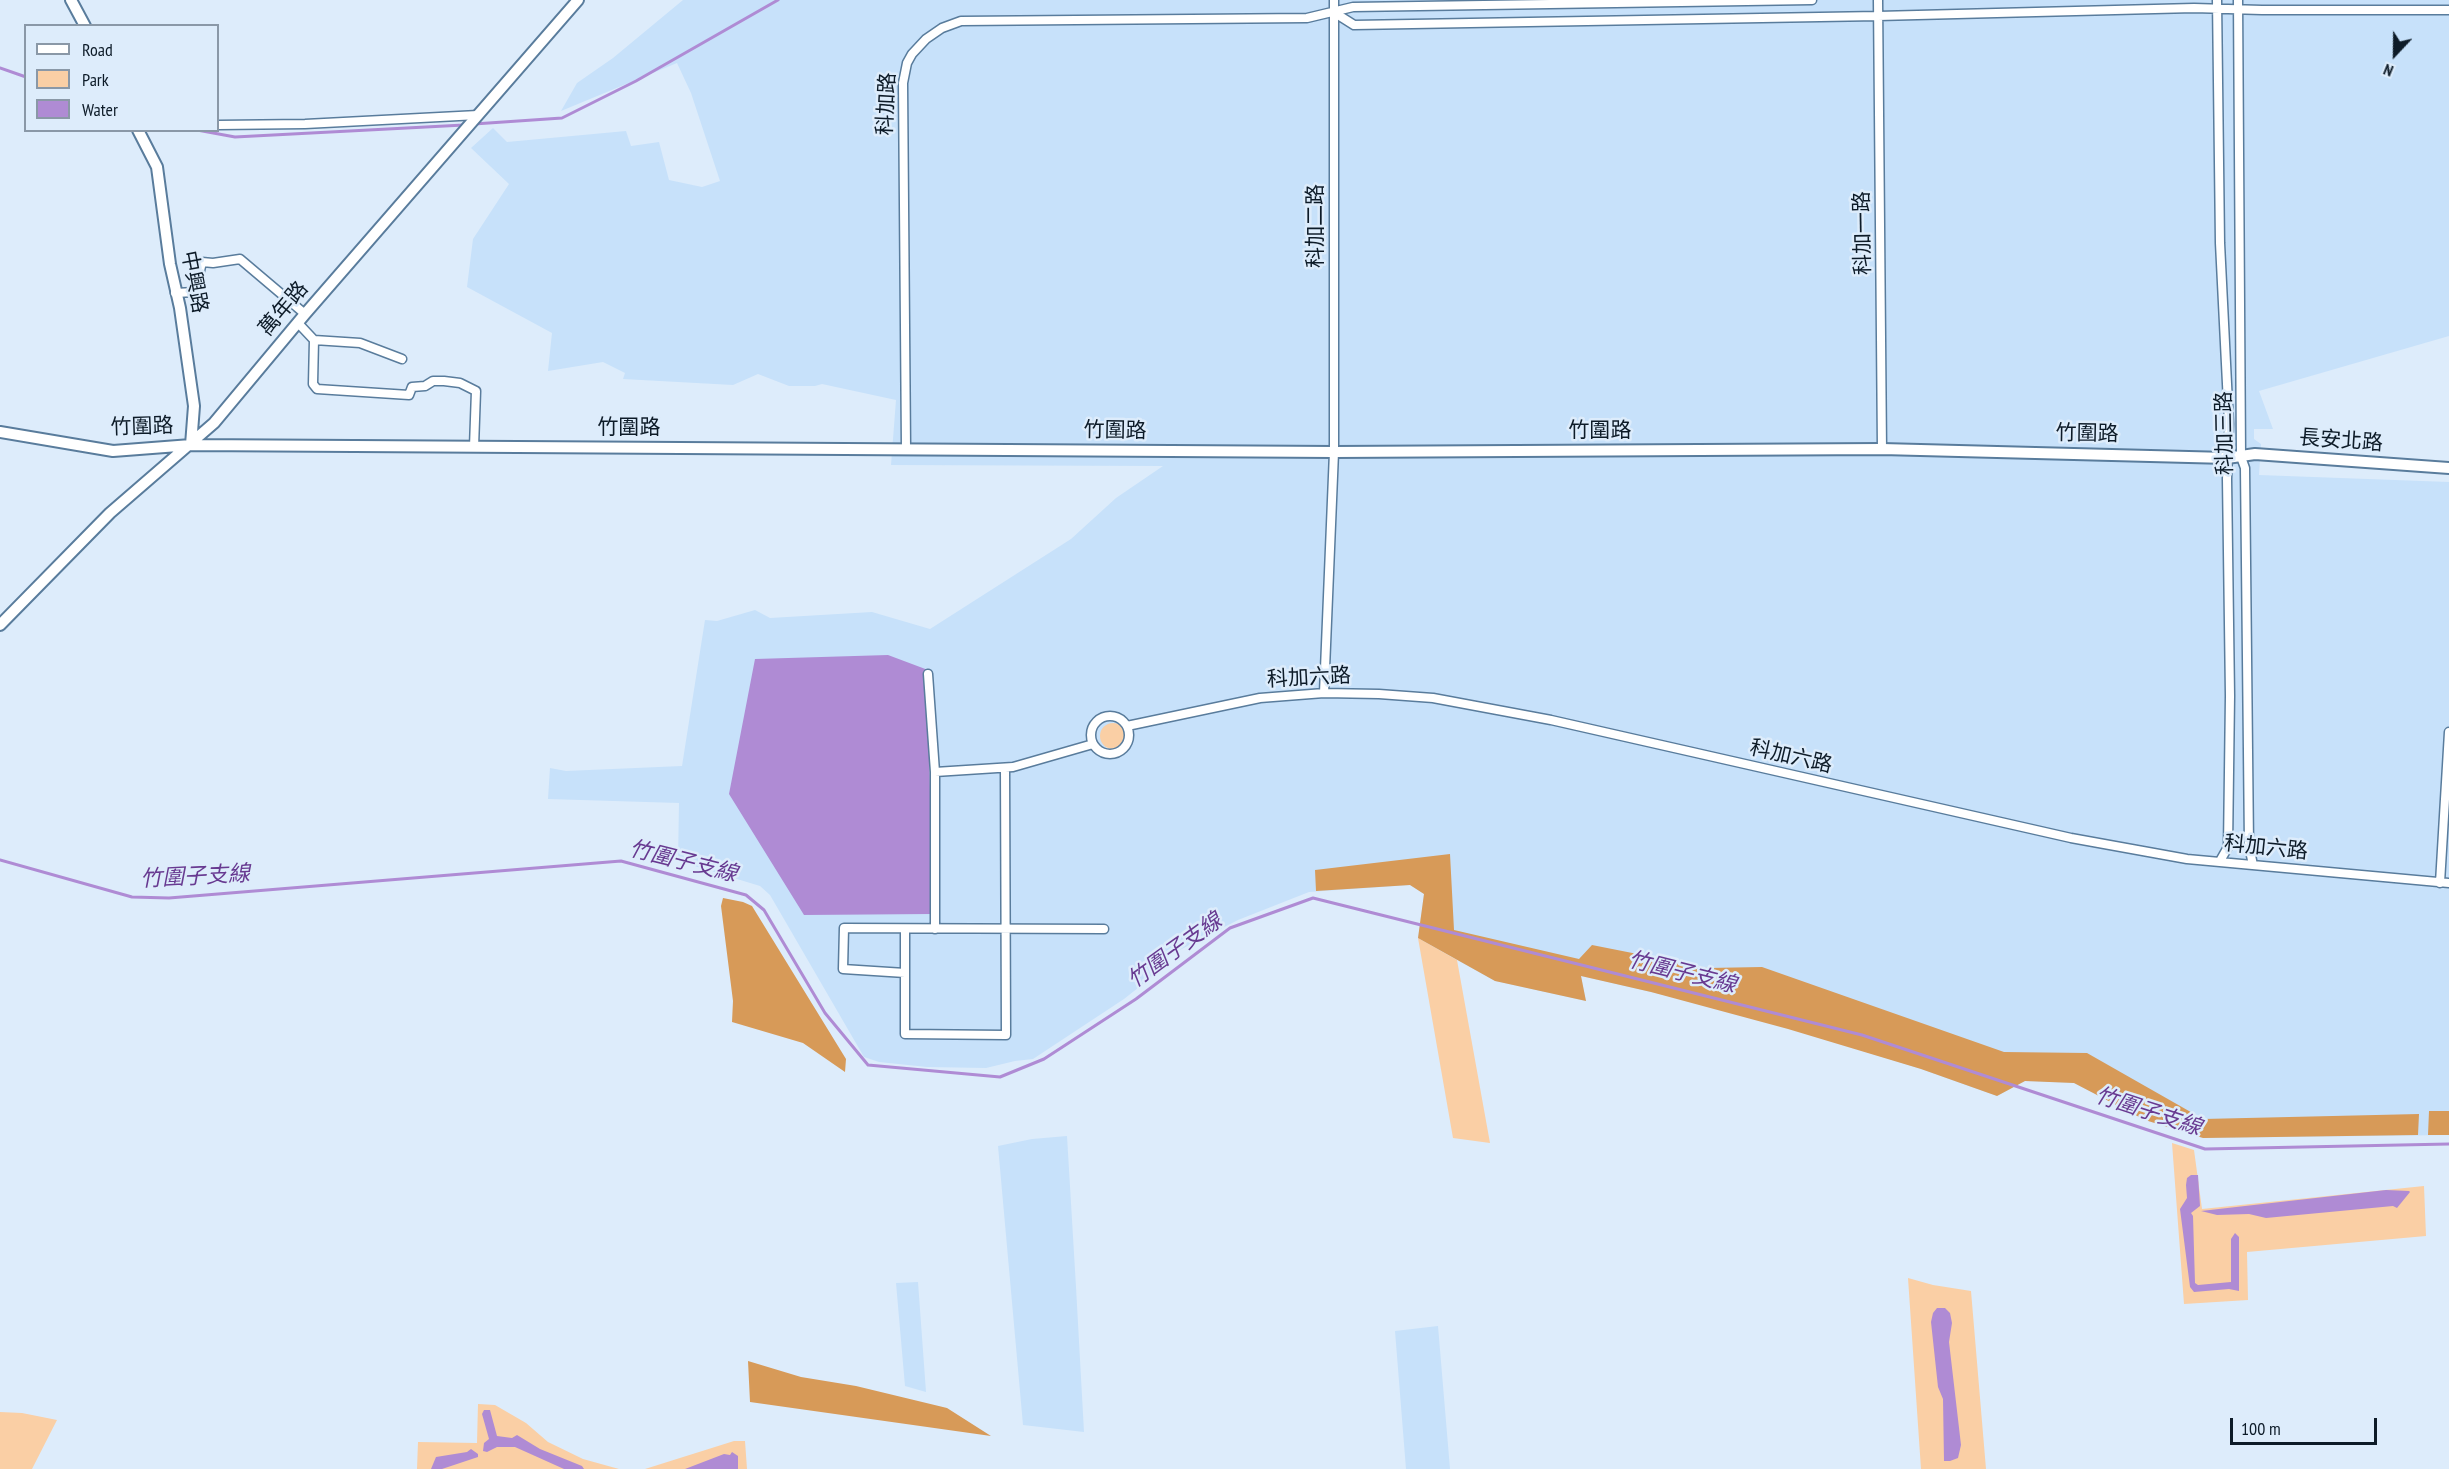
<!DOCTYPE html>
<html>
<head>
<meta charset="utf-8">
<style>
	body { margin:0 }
	#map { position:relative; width:2449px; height:1469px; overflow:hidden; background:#ddecfb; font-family:"PT Sans Narrow",sans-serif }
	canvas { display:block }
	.legend { position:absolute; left:24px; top:24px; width:195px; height:108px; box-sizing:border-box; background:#ddecfb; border:2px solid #8a98a7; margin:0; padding:8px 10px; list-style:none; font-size:18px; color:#0d1b28 }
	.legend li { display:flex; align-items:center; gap:12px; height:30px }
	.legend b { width:30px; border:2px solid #8a98a7 }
	.north { position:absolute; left:2365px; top:24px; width:60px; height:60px; -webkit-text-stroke:4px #ddecfb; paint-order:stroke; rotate:202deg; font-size:16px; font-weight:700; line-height:24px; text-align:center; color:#0d1b28 }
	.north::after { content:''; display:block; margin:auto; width:21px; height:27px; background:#0d1b28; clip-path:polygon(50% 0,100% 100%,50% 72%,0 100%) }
	.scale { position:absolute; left:2230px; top:1418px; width:147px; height:27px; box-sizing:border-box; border:3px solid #0d1b28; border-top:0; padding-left:8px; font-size:18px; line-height:21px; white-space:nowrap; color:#0d1b28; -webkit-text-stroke:4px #ddecfb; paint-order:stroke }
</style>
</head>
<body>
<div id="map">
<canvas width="2449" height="1469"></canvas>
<ul class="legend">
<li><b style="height:8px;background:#fff"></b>Road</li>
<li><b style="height:16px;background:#facfa5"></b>Park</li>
<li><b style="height:16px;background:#af8bd4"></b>Water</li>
</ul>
<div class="north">N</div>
<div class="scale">100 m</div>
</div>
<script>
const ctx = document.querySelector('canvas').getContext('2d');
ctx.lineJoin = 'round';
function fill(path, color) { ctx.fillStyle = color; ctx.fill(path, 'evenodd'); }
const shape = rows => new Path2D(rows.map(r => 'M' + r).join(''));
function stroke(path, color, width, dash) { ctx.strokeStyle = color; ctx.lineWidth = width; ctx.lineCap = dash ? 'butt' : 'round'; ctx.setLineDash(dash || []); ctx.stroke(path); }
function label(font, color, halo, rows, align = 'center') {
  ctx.font = font + ' "PT Sans Narrow","Noto Sans TC",sans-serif'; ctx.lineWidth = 5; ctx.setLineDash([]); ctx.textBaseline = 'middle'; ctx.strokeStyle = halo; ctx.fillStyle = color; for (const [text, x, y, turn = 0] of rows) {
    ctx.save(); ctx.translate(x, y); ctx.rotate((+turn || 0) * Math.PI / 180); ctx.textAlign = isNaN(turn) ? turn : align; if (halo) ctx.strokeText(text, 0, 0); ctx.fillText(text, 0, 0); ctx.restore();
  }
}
fill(shape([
	[683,0,2449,0,2449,336,2259,391,2273,429,2254,429,2254,439,2261,444,2259,475,2449,482,2449,1135,2203,1138,2145,1120,2074,1083,2025,1081,1997,1096,1921,1069,1734,1011,1581,976,1586,1001,1495,981,1418,938,1424,894,1410,885,1309,892,1238,920,1170,955,1148,980,1124,999,1033,1059,1015,1061,986,1068,927,1067,879,1062,864,1057,770,895,760,886,678,861,679,803,548,799,550,768,566,771,682,766,705,620,717,621,755,610,770,618,872,612,930,629,1071,539,1116,498,1163,466,891,465,896,400,822,384,815,386,789,386,758,374,733,385,623,379,625,373,603,362,548,371,552,333,467,287,473,239,509,184,471,148,493,128,507,142,626,131,631,146,659,142,669,180,702,187,720,181,691,93,677,63,561,111,577,83,613,58],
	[1067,1136,1076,1287,1084,1432,1023,1425,998,1146,1032,1139],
	[918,1282,926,1392,905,1386,896,1283],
	[1438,1326,1450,1469,1406,1469,1395,1331]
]), '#c7e1fa');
fill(shape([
	'1100 736a13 13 0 1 1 26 0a13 13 0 1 1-26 0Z',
	[1418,938,1457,960,1490,1143,1453,1138],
	[2172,1143,2194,1150,2202,1209,2424,1186,2426,1236,2247,1252,2248,1300,2184,1304],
	[1908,1278,1933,1285,1971,1291,1986,1469,1921,1469],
	[478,1404,495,1405,526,1423,548,1442,583,1459,619,1469,417,1469,418,1442,477,1443],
	[0,1412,22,1413,57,1420,32,1469,0,1469],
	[734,1441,745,1441,747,1469,645,1469]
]), '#facfa5');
fill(shape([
	[1450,854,1454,930,1579,959,1592,945,1708,968,1762,967,2004,1052,2087,1053,2203,1119,2419,1114,2418,1135,2203,1138,2145,1120,2074,1083,2025,1081,1997,1096,1921,1069,1788,1029,1651,992,1581,976,1586,1001,1495,981,1418,938,1424,894,1410,885,1316,891,1315,870],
	[723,898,743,902,752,906,846,1059,845,1072,803,1043,732,1022,733,1001,721,906],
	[2429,1111,2449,1111,2449,1135,2428,1135],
	[748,1361,801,1377,856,1386,947,1408,991,1436,750,1402]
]), '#d79a58');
fill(shape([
	[888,655,928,670,932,914,804,915,729,794,755,659],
	[2191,1175,2198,1175,2200,1206,2191,1213,2193,1216,2195,1283,2198,1285,2231,1282,2231,1239,2235,1233,2239,1237,2239,1291,2229,1289,2194,1292,2190,1287,2180,1209,2187,1198,2186,1185,2187,1178],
	[2386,1190,2409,1191,2410,1192,2397,1208,2393,1206,2266,1218,2249,1214,2217,1215,2201,1211],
	[1937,1308,1945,1308,1950,1313,1952,1323,1949,1342,1961,1445,1958,1458,1950,1461,1944,1461,1943,1399,1938,1387,1931,1322,1933,1313],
	[484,1410,490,1410,497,1436,512,1438,517,1435,540,1449,582,1466,584,1469,564,1469,515,1447,497,1447,487,1452,483,1451,484,1443,489,1439,482,1414],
	[471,1449,478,1454,478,1457,442,1469,431,1469,436,1457,467,1452],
	[732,1452,738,1456,738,1469,685,1469,724,1454,730,1455]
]), '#af8bd4');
stroke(shape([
	[0,68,26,77],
	[474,124,562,118,636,81,778,0],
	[197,130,235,137,464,125],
	[0,860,132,897,169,898,621,861,746,895,764,910,825,1013,868,1065,1000,1077,1044,1059,1136,999,1230,928,1313,898,1862,1035,2205,1149,2449,1144]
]), '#af8bd4', 3);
const minor = shape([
	[1878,0,1882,449],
	[2217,0,2220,243,2229,424,2227,479,2230,696,2228,847,2220,861],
	[2238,0,2241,457,2245,468,2249,846,2253,865],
	[1335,13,1354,25,1878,16,2194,8,2262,10,2449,10],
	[218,125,305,124,478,115],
	[175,293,195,292,202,262,213,263,240,259,305,314],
	[298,323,314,340,313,384,317,389,409,395,412,387,425,386,433,381,444,381,460,383,476,391,474,447],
	[314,340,360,343,402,359],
	[906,448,903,83,907,63,912,54,926,39,942,28,961,21,1307,18,1353,7,1812,0],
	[928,674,935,772,935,929],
	[1324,693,1334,452,1334,0],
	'1091 735a19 19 0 1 1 38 0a19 19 0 1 1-38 0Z',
	[1127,726,1260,698,1324,693,1379,694,1433,698,1551,720,2071,838,2187,859,2449,883],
	[935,772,1013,767,1093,744],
	[2440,883,2449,732],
	[905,929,905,1034,1006,1035,1005,768],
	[905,973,843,969,844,928,1104,929]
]);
const tertiary = shape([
	[71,0,85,26],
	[138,130,157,167,170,264,180,308,194,406,191,445],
	[0,432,113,451,191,445,1334,452,1882,449,2227,458,2255,454,2449,468],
	[0,625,110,513,214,423,305,314,578,0]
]);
stroke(minor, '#597c9c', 11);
stroke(tertiary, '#597c9c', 14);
stroke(minor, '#fff', 8);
stroke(tertiary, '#fff', 10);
label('21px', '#0d1b28', '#ddecfb', [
	["科加路",887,104,-87],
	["科加二路",1316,226,-90],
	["科加一路",1863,233,-91],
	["中興路",194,282,79],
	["萬年路",284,309,-50],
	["竹圍路",142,427,-2],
	["竹圍路",629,428],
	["竹圍路",1115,431,1],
	["竹圍路",1600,431],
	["科加三路",2225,433,-91],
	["竹圍路",2087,434,1],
	["長安北路",2341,441,4],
	["科加六路",1309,678,-3],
	["科加六路",1791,757,13],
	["科加六路",2266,848,6]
]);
label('italic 22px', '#683a91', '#ddecfb', [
	["竹圍子支線",683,862,14],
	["竹圍子支線",195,877,-3],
	["竹圍子支線",1175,951,-36],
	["竹圍子支線",1682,973,14],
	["竹圍子支線",2148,1112,18]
]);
</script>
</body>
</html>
